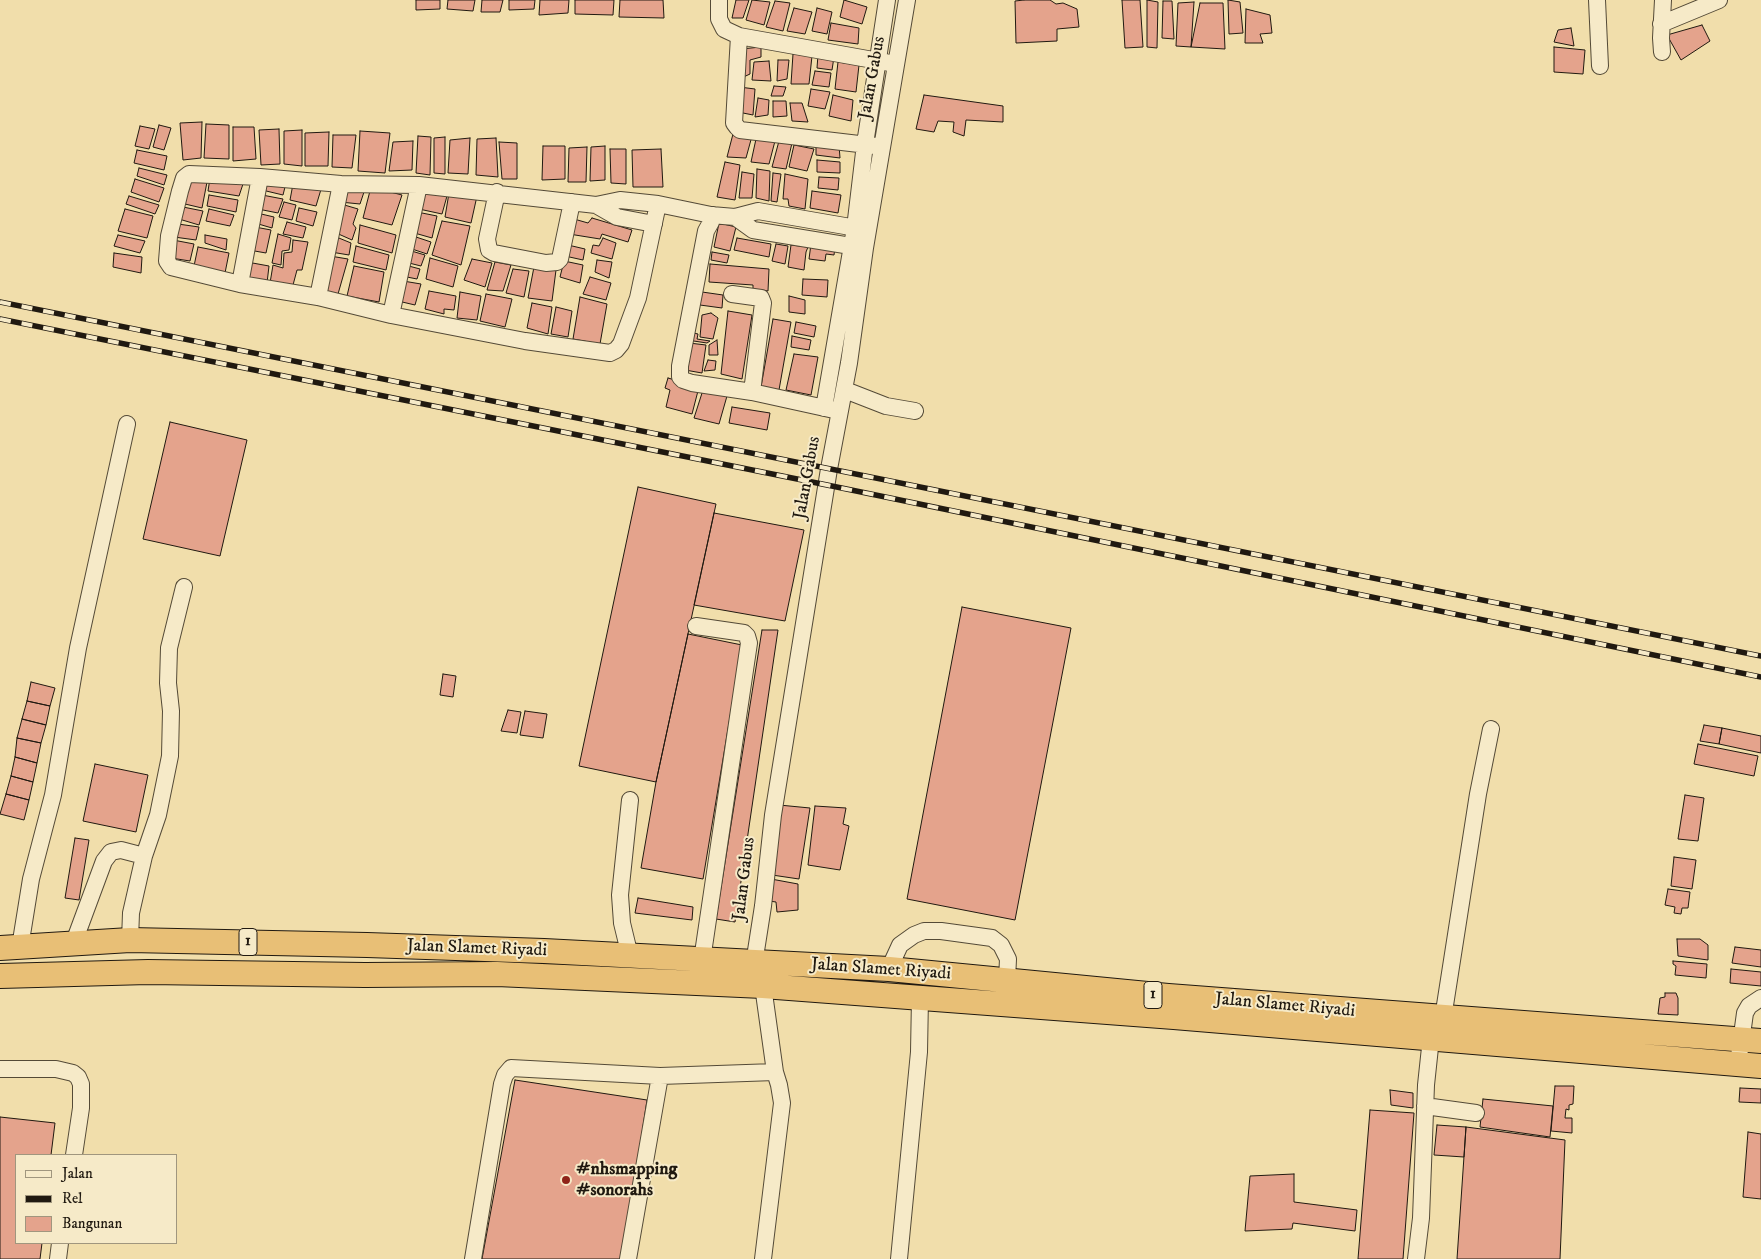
<!DOCTYPE html>
<html>
<head>
<meta charset="utf-8">
<style>
	body { margin:0 }
	#map { position:relative; width:1761px; height:1259px; overflow:hidden; background:#f1deab; font-family:"IM FELL DW Pica",serif }
	canvas { display:block }
	.legend { position:absolute; left:15px; top:1154px; width:162px; height:90px; box-sizing:border-box; background:#f6eac8; border:1px solid #a0967e; margin:0; padding:6px 9px; list-style:none; font-size:15px; color:#201910 }
	.legend li { display:flex; align-items:center; gap:10px; height:25px }
	.legend b { width:25px; border:1px solid #a0967e }
</style>
</head>
<body>
<div id="map">
<canvas width="1761" height="1259"></canvas>
<ul class="legend">
<li><b style="height:6px;background:#f6eac8"></b>Jalan</li>
<li><b style="height:6px;background:#201910"></b>Rel</li>
<li><b style="height:14px;background:#e4a38c"></b>Bangunan</li>
</ul>
</div>
<script>
const ctx = document.querySelector('canvas').getContext('2d');
ctx.lineJoin = 'round';
function fill(path, color) { ctx.fillStyle = color; ctx.fill(path, 'evenodd'); }
const shape = rows => new Path2D(rows.map(r => 'M' + r).join(''));
function stroke(path, color, width, dash) { ctx.strokeStyle = color; ctx.lineWidth = width; ctx.lineCap = dash ? 'butt' : 'round'; ctx.setLineDash(dash || []); ctx.stroke(path); }
function label(font, color, halo, rows, align = 'center') {
  ctx.font = font + ' "IM FELL DW Pica",serif'; ctx.lineWidth = 4; ctx.setLineDash([]); ctx.textBaseline = 'middle'; ctx.strokeStyle = halo; ctx.fillStyle = color; for (const [text, x, y, turn = 0] of rows) {
    ctx.save(); ctx.translate(x, y); ctx.rotate((+turn || 0) * Math.PI / 180); ctx.textAlign = isNaN(turn) ? turn : align; if (halo) ctx.strokeText(text, 0, 0); ctx.fillText(text, 0, 0); ctx.restore();
  }
}
const building = shape([
	[416,0,440,0,440,9,416,10,416,0],
	[448,0,475,0,473,11,447,9,448,0],
	[482,0,503,0,500,12,481,12,482,0],
	[509,0,535,0,534,9,509,10,509,0],
	[540,0,569,0,568,13,539,15,540,0],
	[575,0,614,0,613,15,575,14,575,0],
	[620,0,663,0,664,18,619,17,620,0],
	[736,0,749,0,743,18,732,18,736,0],
	[752,0,770,2,764,25,746,20,752,0],
	[844,0,867,7,862,24,840,17,844,0],
	[1024,0,1050,0,1056,4,1063,3,1077,9,1079,27,1057,29,1057,41,1016,43,1015,1,1024,0],
	[1122,0,1140,0,1143,47,1125,48,1122,0],
	[1147,0,1158,2,1157,48,1147,47,1147,0],
	[1228,0,1240,2,1243,33,1229,34,1228,0],
	[775,1,790,3,783,31,766,27,775,1],
	[1163,1,1172,1,1174,39,1162,38,1163,1],
	[1194,2,1191,47,1176,46,1178,3,1194,2],
	[1200,3,1223,3,1225,49,1191,47,1200,3],
	[794,8,812,12,805,34,787,31,794,8],
	[817,8,832,12,827,34,812,31,817,8],
	[1246,9,1270,15,1272,33,1260,34,1263,43,1245,43,1246,9],
	[831,23,859,28,858,44,828,40,831,23],
	[1702,25,1710,41,1681,60,1667,35,1702,25],
	[1571,28,1574,46,1554,42,1558,30,1571,28],
	[761,47,761,57,750,60,750,74,739,79,741,49,761,47],
	[1554,47,1585,50,1583,74,1554,72,1554,47],
	[793,54,812,56,809,84,791,84,793,54],
	[818,55,834,57,832,70,817,68,818,55],
	[778,60,789,60,787,79,777,81,778,60],
	[769,61,771,81,752,80,754,62,769,61],
	[838,62,859,65,856,92,835,89,838,62],
	[815,71,831,73,829,87,812,85,815,71],
	[774,86,786,87,783,96,771,96,774,86],
	[739,87,755,89,753,115,738,112,739,87],
	[811,89,830,92,825,109,808,106,811,89],
	[833,95,853,100,851,121,829,116,833,95],
	[924,95,1003,106,1003,122,966,120,964,136,953,132,954,122,938,121,934,132,916,129,924,95],
	[758,98,769,100,768,115,755,117,758,98],
	[773,101,786,101,787,116,773,117,773,101],
	[790,103,802,103,808,122,792,121,790,103],
	[202,122,201,158,183,160,180,123,202,122],
	[206,124,229,125,229,159,204,158,206,124],
	[159,125,171,128,164,150,153,147,159,125],
	[140,126,155,129,149,149,135,146,140,126],
	[233,127,254,127,256,159,233,161,233,127],
	[279,129,280,164,261,165,259,130,279,129],
	[302,130,302,166,284,164,284,131,302,130],
	[360,131,390,133,385,173,358,171,360,131],
	[329,132,328,166,305,166,305,133,329,132],
	[733,134,752,136,746,158,727,157,733,134],
	[333,135,356,135,352,168,332,167,333,135],
	[418,136,431,137,430,175,416,173,418,136],
	[445,137,445,174,434,173,434,138,445,137],
	[470,138,468,174,448,173,450,140,470,138],
	[496,138,498,177,476,175,477,139,496,138],
	[756,139,775,141,769,164,751,162,756,139],
	[413,141,412,170,389,171,393,142,413,141],
	[779,141,792,143,786,169,772,167,779,141],
	[499,142,517,143,517,179,502,179,499,142],
	[816,143,839,145,840,158,816,155,816,143],
	[794,145,814,149,807,171,789,167,794,145],
	[543,146,565,146,565,179,542,180,543,146],
	[605,146,605,180,590,181,591,147,605,146],
	[587,147,586,182,568,182,569,148,587,147],
	[610,149,626,149,626,184,611,183,610,149],
	[661,149,663,187,633,187,632,150,661,149],
	[137,150,167,156,164,170,134,163,137,150],
	[817,160,840,162,840,173,817,172,817,160],
	[725,162,740,165,735,200,717,197,725,162],
	[139,168,167,175,164,185,137,176,139,168],
	[757,169,770,171,769,201,756,198,757,169],
	[742,172,754,174,752,198,739,198,742,172],
	[773,173,781,174,777,202,771,201,773,173],
	[785,174,808,179,805,209,789,206,788,199,783,199,785,174],
	[819,177,839,178,838,190,818,188,819,177],
	[210,178,244,181,239,196,208,191,210,178],
	[135,179,164,188,159,202,131,192,135,179],
	[190,180,207,182,202,208,185,204,190,180],
	[264,181,286,183,283,195,262,190,264,181],
	[293,184,322,186,316,206,290,200,293,184],
	[344,187,365,189,360,204,340,202,344,187],
	[371,187,402,195,392,225,363,218,371,187],
	[423,191,447,196,442,214,419,209,423,191],
	[812,191,841,195,838,213,810,208,812,191],
	[449,193,477,196,471,223,445,217,449,193],
	[209,195,238,200,236,212,207,206,209,195],
	[262,195,283,199,278,213,258,209,262,195],
	[129,196,159,205,155,214,126,204,129,196],
	[284,202,296,205,292,220,279,217,284,202],
	[341,204,358,209,353,224,356,228,352,240,334,232,341,204],
	[183,207,203,211,199,225,179,219,183,207],
	[299,208,317,212,313,226,296,221,299,208],
	[125,209,153,216,147,238,118,231,125,209],
	[209,209,234,215,230,226,206,221,209,209],
	[417,212,437,216,432,238,411,232,417,212],
	[257,213,274,217,272,228,255,223,257,213],
	[592,218,632,230,628,242,602,234,600,239,569,234,574,219,588,223,592,218],
	[442,221,470,226,461,265,432,255,442,221],
	[287,222,306,227,303,238,283,234,287,222],
	[719,223,736,227,730,251,714,247,719,223],
	[178,224,199,227,196,240,174,237,178,224],
	[360,225,396,235,392,253,358,243,360,225],
	[255,227,271,230,266,253,249,250,255,227],
	[278,234,291,238,289,250,282,251,281,265,272,263,278,234],
	[118,235,145,241,140,253,114,246,118,235],
	[205,235,227,239,226,250,205,243,205,235],
	[334,236,351,243,349,255,331,252,334,236],
	[413,236,431,242,427,254,409,248,413,236],
	[603,238,616,243,612,259,591,253,593,245,599,246,603,238],
	[737,238,771,244,769,257,734,250,737,238],
	[173,240,194,244,190,261,171,258,173,240],
	[293,240,308,242,302,270,297,270,293,285,270,283,273,265,283,268,284,253,292,252,293,240],
	[776,244,788,246,785,264,772,261,776,244],
	[811,244,835,247,834,255,826,254,825,261,809,259,811,244],
	[568,245,585,249,583,260,565,256,568,245],
	[791,245,808,247,806,252,804,270,788,267,791,245],
	[356,246,389,255,386,270,353,262,356,246],
	[198,247,229,253,225,273,194,266,198,247],
	[408,250,425,255,421,266,405,262,408,250],
	[712,252,729,255,727,263,711,260,712,252],
	[114,253,142,257,141,273,113,267,114,253],
	[330,256,348,259,338,294,323,290,330,256],
	[430,258,458,266,453,287,426,279,430,258],
	[472,259,492,263,485,287,464,280,472,259],
	[597,260,612,262,609,278,595,272,597,260],
	[564,261,583,265,580,283,560,277,564,261],
	[247,262,269,266,267,283,243,278,247,262],
	[495,262,511,265,503,291,487,290,495,262],
	[710,264,769,269,768,291,753,289,753,285,709,282,710,264],
	[405,265,420,269,417,279,402,276,405,265],
	[354,266,384,272,379,302,347,296,354,266],
	[534,267,556,270,552,301,528,298,534,267],
	[513,269,529,271,524,297,506,293,513,269],
	[590,277,611,283,606,300,583,294,590,277],
	[803,279,828,280,827,297,802,295,803,279],
	[403,281,421,284,415,305,398,301,403,281],
	[429,291,456,296,454,310,444,309,444,314,425,309,429,291],
	[460,292,481,296,477,320,457,318,460,292],
	[702,292,723,295,722,308,700,305,702,292],
	[486,294,512,299,505,327,480,321,486,294],
	[789,296,805,300,805,314,789,312,789,296],
	[580,297,607,304,600,344,573,339,580,297],
	[532,303,552,307,548,334,527,328,532,303],
	[556,307,572,311,568,337,551,334,556,307],
	[728,311,752,315,742,379,721,374,728,311],
	[711,313,718,318,713,339,700,337,702,315,711,313],
	[773,319,791,322,779,390,761,387,773,319],
	[796,322,816,326,814,337,794,333,796,322],
	[689,332,698,334,697,339,710,341,707,343,687,340,689,332],
	[792,336,811,340,809,350,791,347,792,336],
	[717,340,718,355,709,355,709,345,717,340],
	[689,343,706,345,702,373,685,370,689,343],
	[794,354,818,357,811,395,786,390,794,354],
	[708,360,716,361,715,370,704,371,708,360],
	[668,378,699,387,692,414,666,407,670,390,665,388,668,378],
	[703,390,727,396,719,424,694,418,703,390],
	[732,407,770,413,767,430,729,423,732,407],
	[170,422,247,440,220,556,143,539,170,422],
	[638,487,716,504,656,782,579,766,638,487],
	[714,513,804,530,785,621,694,605,714,513],
	[962,607,1071,628,1015,920,907,899,962,607],
	[762,630,778,630,735,922,716,919,762,630],
	[688,634,742,645,703,879,641,868,656,782,688,634],
	[443,674,456,676,453,697,440,695,443,674],
	[31,682,55,688,50,706,27,701,31,682],
	[27,701,50,706,46,725,22,719,27,701],
	[508,710,521,712,517,733,501,731,508,710],
	[525,711,547,714,543,738,520,735,525,711],
	[22,719,46,725,41,743,17,738,22,719],
	[1704,725,1722,728,1719,744,1700,741,1704,725],
	[1722,728,1761,736,1761,753,1719,744,1722,728],
	[17,738,41,743,37,763,15,757,17,738],
	[1698,744,1758,756,1754,776,1694,764,1698,744],
	[15,757,37,763,33,782,11,776,15,757],
	[95,764,148,775,136,832,83,821,95,764],
	[11,776,33,782,29,800,6,794,11,776],
	[6,794,29,800,24,820,0,814,6,794],
	[1685,795,1704,798,1698,841,1678,839,1685,795],
	[779,805,810,808,799,879,772,875,779,805],
	[815,806,846,808,843,824,849,826,840,870,808,865,815,806],
	[75,838,89,840,79,900,65,898,75,838],
	[1674,857,1696,860,1692,889,1671,886,1674,857],
	[771,879,798,884,798,910,777,912,776,902,769,901,771,879],
	[1668,889,1690,892,1688,908,1682,908,1681,914,1674,913,1675,907,1665,905,1668,889],
	[638,898,693,907,692,920,635,913,638,898],
	[1677,939,1700,939,1708,945,1708,960,1678,956,1677,939],
	[1735,947,1761,950,1761,967,1732,963,1735,947],
	[1673,961,1707,964,1706,978,1675,975,1676,966,1673,964,1673,961],
	[1731,969,1761,972,1761,986,1730,983,1731,969],
	[1665,993,1676,993,1678,998,1678,1015,1658,1014,1660,998,1665,997,1665,993],
	[515,1080,647,1100,623,1259,482,1259,515,1080],
	[1555,1086,1574,1086,1573,1104,1569,1105,1569,1110,1566,1109,1565,1118,1572,1118,1572,1133,1551,1131,1555,1086],
	[1740,1088,1761,1089,1761,1103,1739,1102,1740,1088],
	[1390,1090,1413,1093,1413,1108,1391,1105,1390,1090],
	[1483,1099,1553,1106,1550,1137,1480,1127,1483,1099],
	[1370,1110,1414,1113,1403,1259,1358,1259,1370,1110],
	[0,1117,55,1123,51,1155,16,1155,16,1243,42,1243,40,1259,0,1259,0,1117],
	[1437,1125,1466,1127,1464,1157,1434,1155,1437,1125],
	[1466,1127,1565,1140,1560,1259,1457,1259,1466,1127],
	[1748,1132,1761,1134,1761,1199,1743,1197,1748,1132],
	[1294,1174,1294,1202,1357,1210,1355,1231,1293,1223,1292,1229,1245,1231,1250,1176,1294,1174]
]);
fill(building, '#e4a38c');
stroke(building, '#201910', 1);
const minor = shape([
	[719,0,719,19,724,29,739,36],
	[1597,0,1600,66],
	[1661,24,1719,0],
	[1662,52,1661,38,1663,0],
	[876,146,740,130,737,127,734,123,739,36,890,63],
	[497,192,487,239,489,250,494,253,546,263,557,262,560,259,572,202],
	[658,204,620,200,596,205,419,185,341,184,260,177,189,174,184,178,180,191,169,236,167,261,171,267,240,284,318,297,391,315,525,341,610,353,616,350,621,344,638,298,658,204,711,215,735,217,758,211,868,230],
	[596,205,617,217,654,224],
	[713,215,711,222,706,231,680,366,680,377,683,380,692,383,752,392,834,410],
	[735,217,753,230,863,248],
	[240,284,260,177],
	[732,294,761,298,763,303,752,392],
	[318,297,341,184],
	[391,315,419,185],
	[845,390,886,406,915,411],
	[824,408,855,228,865,144,887,0],
	[696,626,744,633,747,636,749,643,702,960],
	[144,856,158,815,170,756,171,711,168,683,169,648,184,587],
	[74,942,104,861,111,852,121,850,144,856,131,913,130,940],
	[20,947,31,879,53,795,78,648,127,424],
	[630,956,622,923,620,895,630,800],
	[889,969,900,945,914,935,924,931,941,931,992,938,1001,945,1008,959,1007,980],
	[753,970,763,906,773,815,829,469,849,363,865,248,907,0],
	[1443,1018,1478,794,1491,729],
	[1738,1064,1745,1013,1749,1006,1761,998],
	[0,1069,56,1069,73,1073,78,1077,81,1084,81,1108,74,1155],
	[1425,1106,1476,1113],
	[58,1259,60,1243],
	[473,1259,502,1084,505,1075,511,1068,660,1076,775,1072],
	[628,1259,660,1076],
	[763,1259,782,1103,779,1085,775,1072,763,986],
	[899,1259,919,1052,920,998],
	[1416,1259,1421,1218,1426,1085,1431,1038]
]);
const highway = shape([
	[0,948,130,940,367,945,544,951,889,969,1168,996,1761,1041],
	[0,976,148,972,365,975,497,974,763,986,1174,1017,1761,1066]
]);
stroke(minor, '#544a37', 18);
stroke(highway, '#201910', 26);
stroke(minor, '#f6eac8', 16);
stroke(highway, '#e8bf76', 24);
const rail = shape([
	[0,302,1761,656],
	[0,319,827,485,1761,677]
]);
stroke(rail, '#201910', 5.5);
stroke(rail, '#f6eac8', 4, [11]);
for (const [x, y, r, color] of [
	[566,1180,5,"#8f2418"]
]) { const dot = new Path2D(); dot.arc(x, y, r, 0, 2 * Math.PI); ctx.fillStyle = color; ctx.fill(dot); stroke(dot, '#f6eac8', 2); }
for (const [x, y, w] of [
	[248,942,18],
	[1153,995,18]
]) { const box = new Path2D(); box.roundRect(x - w / 2, y - 13.5, w, 27, 4); ctx.fillStyle = '#f6eac8'; ctx.fill(box); stroke(box, '#201910', 1); }
label('bold 16px', '#201910', null, [
	["1",248,942],
	["1",1153,995]
]);
label('18px', '#201910', '#f6eac8', [
	["Jalan Gabus",873,78,-80],
	["Jalan Gabus",808,478,-80],
	["Jalan Gabus",745,879,-83],
	["Jalan Slamet Riyadi",477,949,2],
	["Jalan Slamet Riyadi",881,970,4],
	["Jalan Slamet Riyadi",1285,1006,5]
]);
label('bold 18px', '#201910', '#f6eac8', [
	["#nhsmapping",576,1170],
	["#sonorahs",576,1191]
], 'left');
</script>
</body>
</html>
